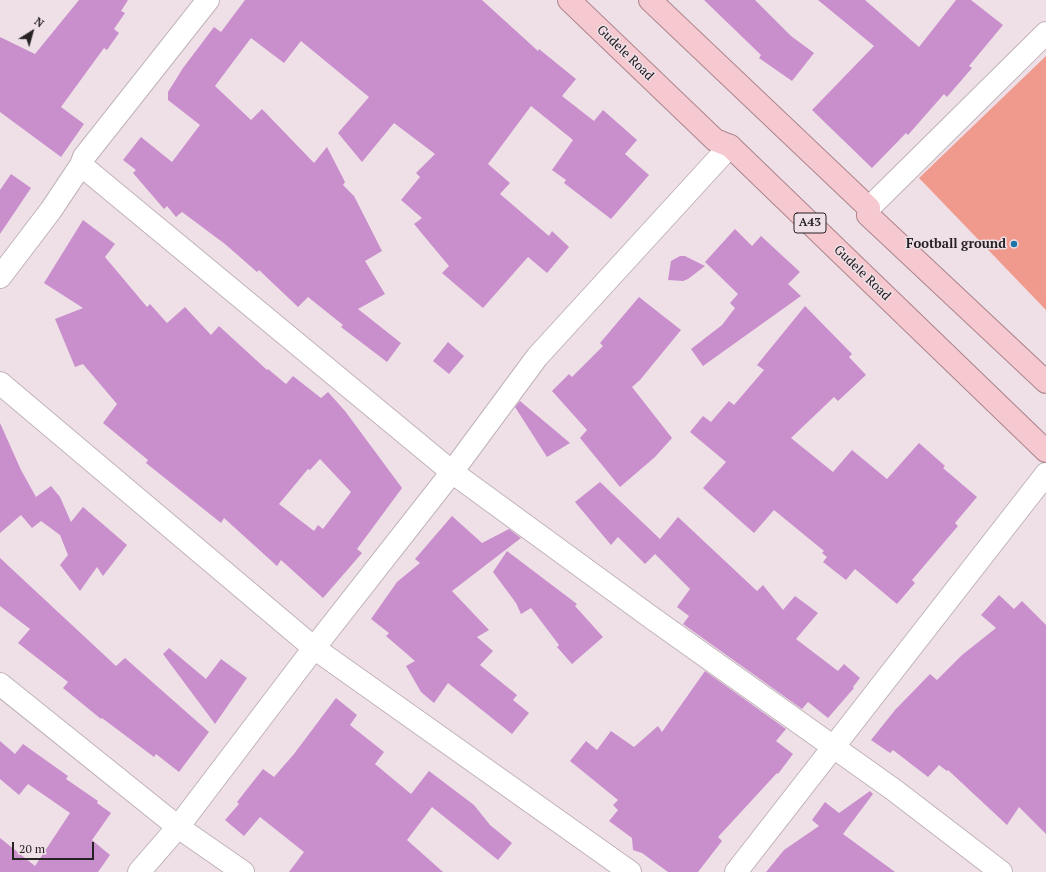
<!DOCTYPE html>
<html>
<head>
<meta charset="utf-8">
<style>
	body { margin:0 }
	#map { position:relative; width:1046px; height:872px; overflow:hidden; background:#efe0e8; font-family:"PT Serif",serif }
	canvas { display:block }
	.north { position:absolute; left:12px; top:12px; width:40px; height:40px; -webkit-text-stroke:3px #efe0e8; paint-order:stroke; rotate:37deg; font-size:11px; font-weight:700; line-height:16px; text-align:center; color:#262123 }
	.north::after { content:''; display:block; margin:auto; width:14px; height:18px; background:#262123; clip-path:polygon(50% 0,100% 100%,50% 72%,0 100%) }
	.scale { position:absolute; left:12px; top:842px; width:82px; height:18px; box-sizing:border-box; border:2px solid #262123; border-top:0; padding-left:5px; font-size:12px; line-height:14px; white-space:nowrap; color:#262123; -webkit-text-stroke:3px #efe0e8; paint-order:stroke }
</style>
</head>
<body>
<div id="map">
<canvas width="1046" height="872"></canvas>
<div class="north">N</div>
<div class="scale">20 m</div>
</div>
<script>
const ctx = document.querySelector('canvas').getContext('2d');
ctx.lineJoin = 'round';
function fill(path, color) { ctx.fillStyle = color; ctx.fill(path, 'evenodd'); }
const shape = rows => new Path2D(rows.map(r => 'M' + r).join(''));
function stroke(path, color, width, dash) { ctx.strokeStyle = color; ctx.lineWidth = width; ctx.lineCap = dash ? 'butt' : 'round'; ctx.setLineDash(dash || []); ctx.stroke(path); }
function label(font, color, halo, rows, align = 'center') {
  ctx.font = font + ' "PT Serif",serif'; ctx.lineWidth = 3; ctx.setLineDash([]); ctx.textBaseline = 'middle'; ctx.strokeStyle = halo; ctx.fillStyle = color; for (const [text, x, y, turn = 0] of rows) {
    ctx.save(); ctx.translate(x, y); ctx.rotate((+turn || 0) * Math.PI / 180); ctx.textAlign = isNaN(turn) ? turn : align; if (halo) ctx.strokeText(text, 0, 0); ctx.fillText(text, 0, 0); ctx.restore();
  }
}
fill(shape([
	[1046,56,1046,310,919,178]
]), '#f09a8d');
fill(shape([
	[79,0,128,0,121,11,125,13,114,29,119,33,107,50,104,48,61,107,84,124,61,157,0,112,0,37,35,54],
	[245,0,482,0,538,51,539,49,576,79,562,96,594,121,603,110,637,140,625,154,649,175,611,219,564,183,566,180,552,170,573,140,531,106,488,164,510,183,500,194,549,236,552,231,569,247,547,273,528,257,483,308,442,273,449,266,414,224,422,218,401,200,420,177,416,173,435,154,394,123,362,162,338,133,369,97,301,41,284,63,251,38,215,86,251,120,262,109,314,163,327,147,345,182,343,185,354,196,382,251,365,261,385,294,358,309,401,343,387,362,341,327,343,325,308,297,298,307,259,270,257,272,225,244,182,212,176,217,167,206,164,209,133,173,136,170,123,160,141,137,172,162,200,125,168,100,168,92,183,68,214,27,221,32],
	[704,0,755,0,791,36,814,53,792,81,759,58,761,55],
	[818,0,865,0,919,47,956,0,971,0,1003,25,969,66,972,68,947,97,944,94,908,135,906,133,872,168,812,110,874,46],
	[11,174,31,188,0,234,0,190],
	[83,220,115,244,105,257,147,307,150,304,167,323,185,307,211,335,219,326,267,370,268,369,286,384,293,376,321,398,328,392,345,411,402,488,357,549,362,553,323,598,281,560,277,566,224,518,221,523,146,463,148,460,103,423,117,404,83,364,75,367,55,319,83,308,44,283],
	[320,459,351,492,323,529,318,525,314,531,279,504,308,469,310,470],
	[735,229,752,246,761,236,800,272,788,284,801,296,703,366,691,349,722,325,735,308,730,303,738,294,705,262],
	[680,256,685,256,705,266,688,279,683,281,668,280,671,261],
	[639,297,681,330,640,380,632,387,672,438,655,457,620,487,580,438,587,430,552,391,569,374,572,377,603,346,600,343],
	[805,306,852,354,849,357,866,375,838,401,834,397,791,438,833,472,852,450,887,479,919,443,945,466,943,468,977,497,955,523,958,526,912,580,915,583,897,604,855,569,846,580,823,562,827,557,822,553,824,551,774,510,754,533,703,488,726,462,690,432,703,416,711,422,729,401,734,405,764,370,757,365],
	[448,342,464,356,449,374,433,361],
	[520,401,570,443,547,457,515,407],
	[0,423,21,470,36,497,51,486,60,497,71,522,83,507,127,545,103,576,97,567,80,591,60,565,68,555,60,535,41,521,32,528,21,515,0,533],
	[600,482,660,539,678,517,757,591,763,585,783,610,795,596,818,613,796,639,838,671,844,664,860,678,853,687,854,688,828,718,808,702,802,709,683,624,689,616,677,607,690,589,655,554,645,564,618,537,611,545,575,502],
	[452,516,482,543,509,529,521,538,452,591,489,630,477,637,493,651,480,665,517,695,513,700,529,713,512,734,448,683,434,703,421,692,406,666,415,661,386,636,389,633,371,619,397,582,420,563,415,559],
	[507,551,577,604,575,606,603,637,572,664,557,647,559,645,531,608,521,614,516,603,493,572],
	[0,558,116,666,125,658,209,732,179,772,156,754,154,757,102,718,101,719,63,688,68,682,18,643,30,629,0,606],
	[999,595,1014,609,1022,601,1046,625,1046,834,1019,807,1007,825,948,770,947,771,939,765,928,777,893,750,890,753,871,740,895,710,930,674,937,680,962,655,996,628,981,615],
	[169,648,206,679,221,659,247,678,215,724,163,654],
	[705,671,786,729,776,741,793,754,778,774,777,773,718,837,722,841,698,872,668,872,642,853,633,850,632,838,609,821,618,810,613,805,618,800,570,761,586,741,597,750,611,731,634,747,658,726,662,732],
	[336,698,357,715,350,725,384,752,375,764,411,794,429,771,474,805,490,825,512,843,498,860,432,807,407,840,443,872,289,872,304,852,260,817,244,836,225,820,239,804,237,802,263,769,274,777,294,754],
	[0,741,15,754,23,744,68,776,66,779,98,801,97,803,111,813,92,840,110,855,98,872,0,872,0,838,35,866,70,813,28,784,19,795,0,779],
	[870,791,873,794,843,834,895,872,766,872,784,850,819,826,812,820,825,802,839,813]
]), '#c98ecc');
const minor = shape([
	[81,165,452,472,652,618,894,790,1001,872],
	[869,208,1046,33],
	[0,277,51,210,81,165,84,157,208,0],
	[0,383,314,648,630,872],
	[0,684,178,827,243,872],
	[139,872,178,827,314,648,452,472,537,357,730,146],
	[736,872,1046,474]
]);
const trunk = shape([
	[569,0,715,140,730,146,1046,451],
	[650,0,869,208,868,215,1046,382]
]);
stroke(minor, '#c0b2b9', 24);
stroke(trunk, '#ac858c', 24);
stroke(minor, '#fff', 22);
stroke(trunk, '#f6c8d0', 22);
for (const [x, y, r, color] of [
	[1014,244,4,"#1e74a4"]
]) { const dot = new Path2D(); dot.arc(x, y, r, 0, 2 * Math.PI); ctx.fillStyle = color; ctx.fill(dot); stroke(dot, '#efe0e8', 1.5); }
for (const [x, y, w] of [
	[810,223,32]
]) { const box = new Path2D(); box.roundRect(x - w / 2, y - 10, w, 20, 3); ctx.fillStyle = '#efe0e8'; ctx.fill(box); stroke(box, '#262123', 1); }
label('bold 12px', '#262123', null, [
	["A43",810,223]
]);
label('13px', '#262123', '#efe0e8', [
	["Gudele Road",625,53,44],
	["Gudele Road",862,273,44]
]);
label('bold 13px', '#262123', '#efe0e8', [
	["Football ground",1006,244]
], 'right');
</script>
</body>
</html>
